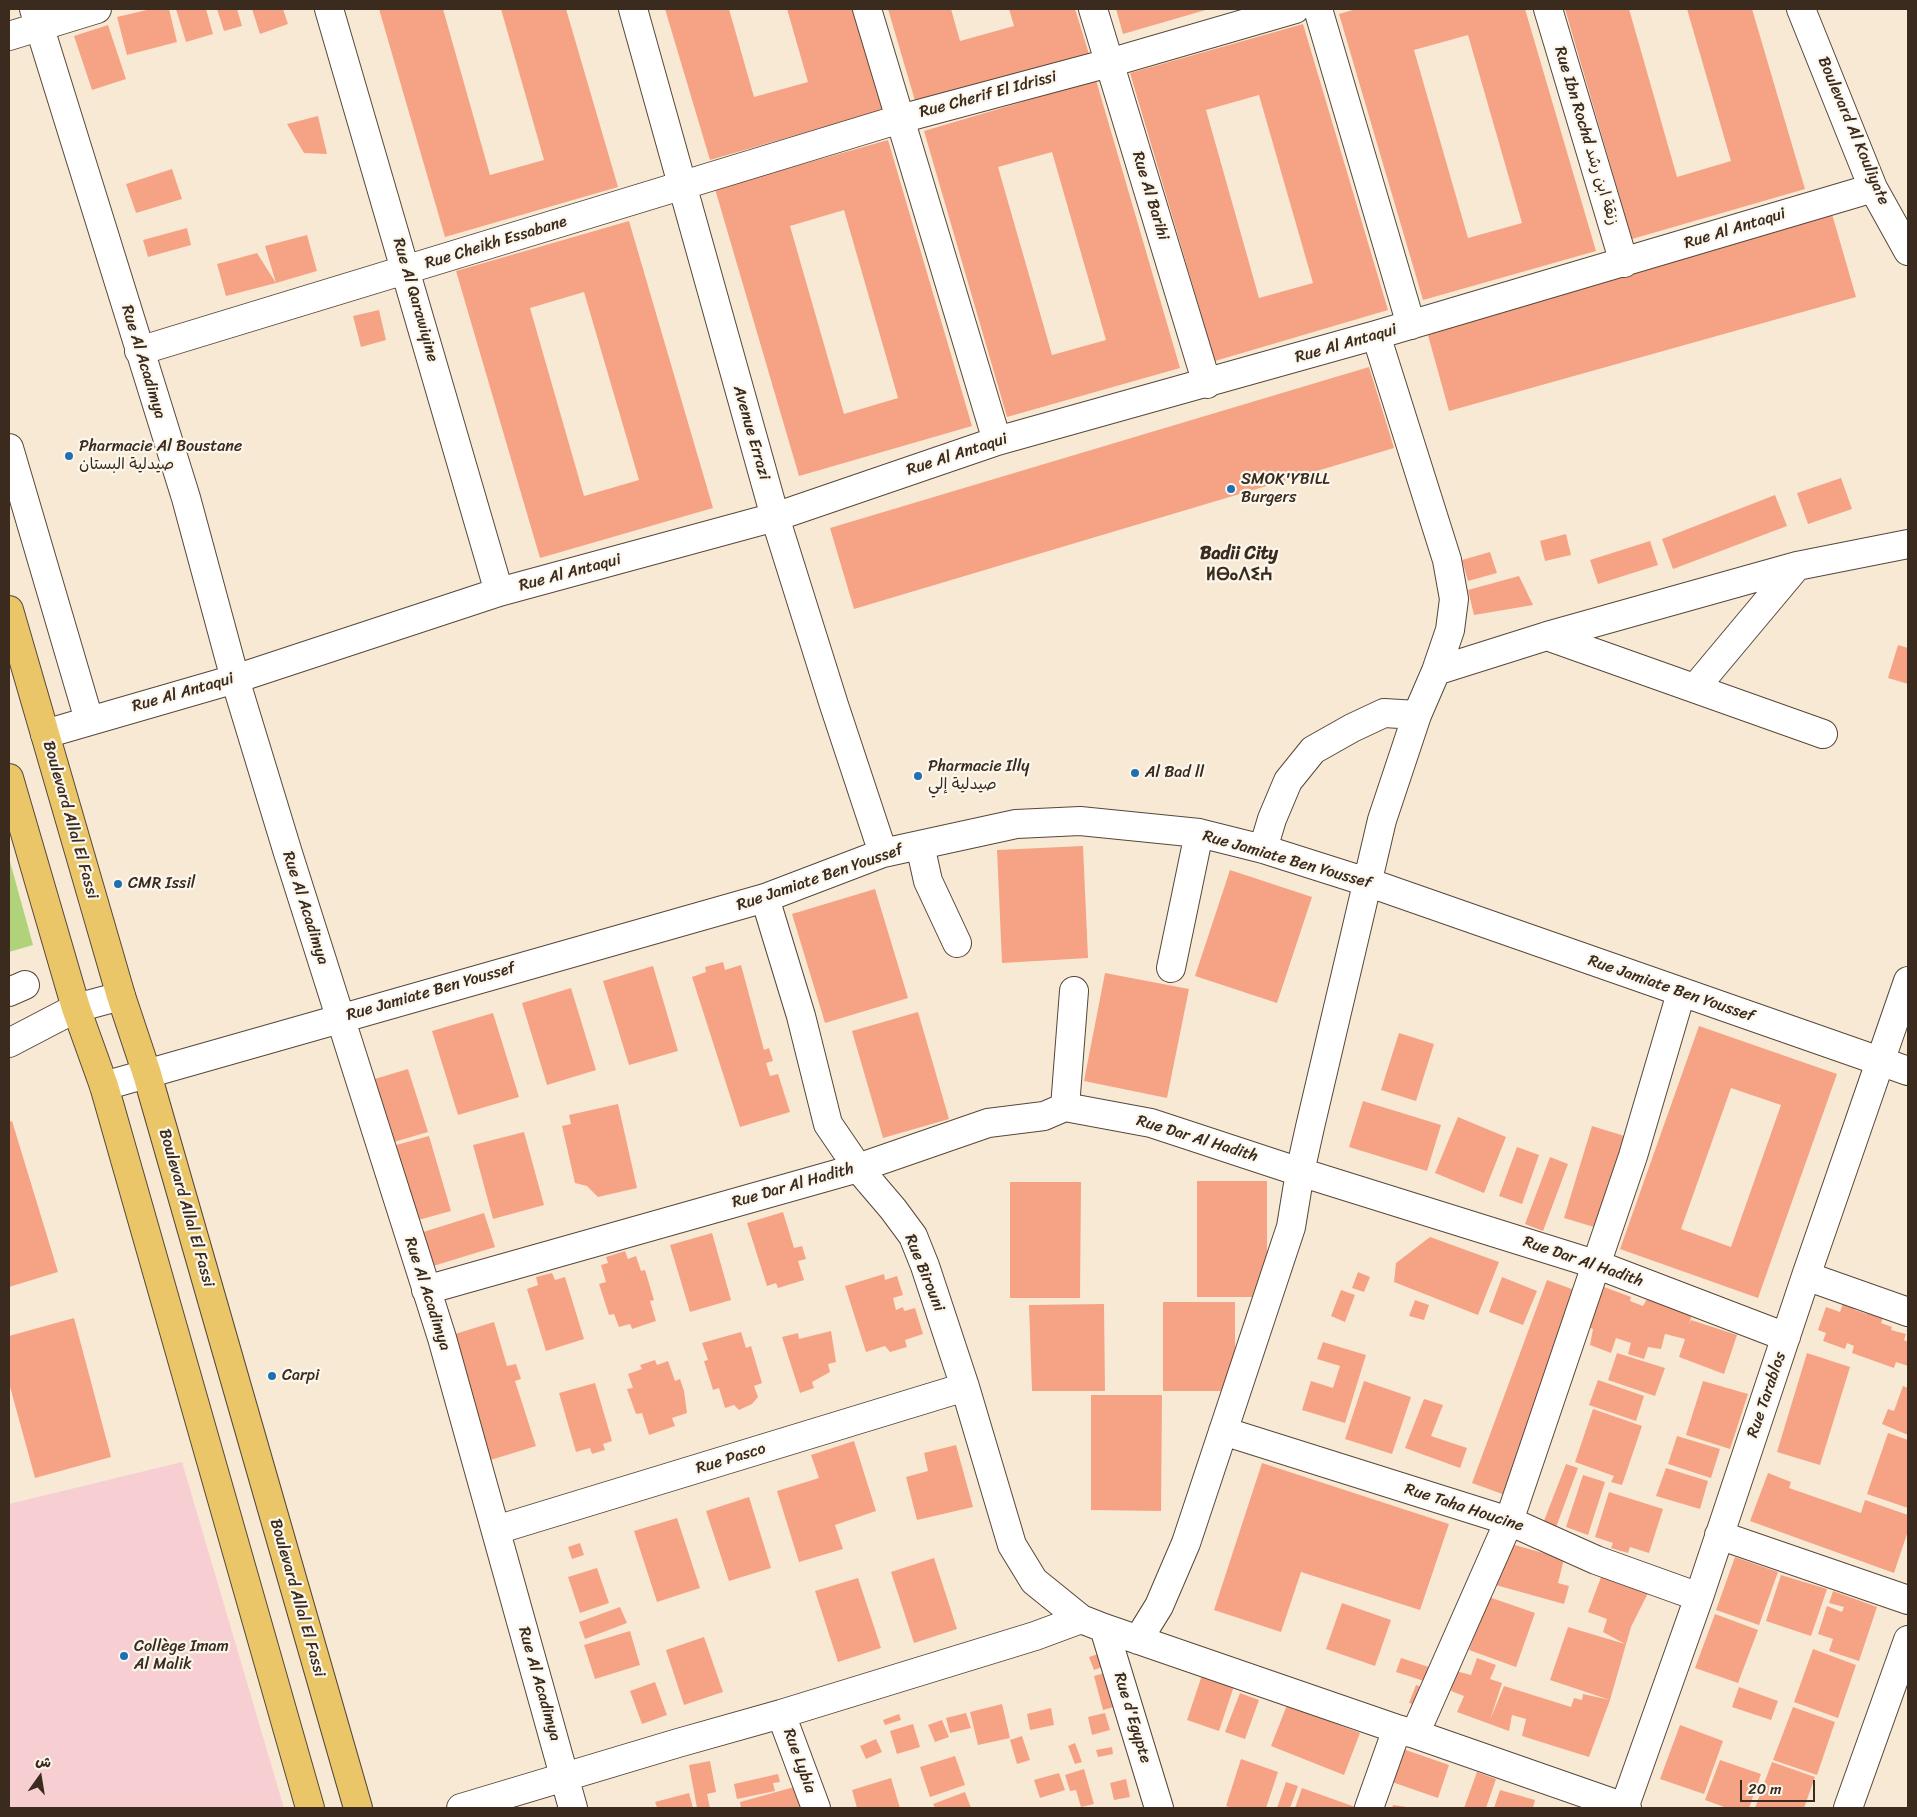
<!DOCTYPE html>
<html>
<head>
<meta charset="utf-8">
<style>
	body { margin:0 }
	#map { position:relative; width:1917px; height:1817px; overflow:hidden; background:#f8e9d5; font-family:Sriracha,"Playpen Sans Arabic",sans-serif }
	canvas { display:block }
	.frame { position:absolute; inset:0; border:10px solid #3b2a1e; pointer-events:none }
	.north { position:absolute; left:15px; top:1752px; width:50px; height:50px; -webkit-text-stroke:4px #fbf7ec; paint-order:stroke; rotate:13deg; font-size:14px; font-weight:700; line-height:20px; text-align:center; color:#3b2a1e }
	.north::after { content:''; display:block; margin:auto; width:18px; height:22px; background:#3b2a1e; clip-path:polygon(50% 0,100% 100%,50% 72%,0 100%) }
	.scale { position:absolute; left:1740px; top:1780px; width:75px; height:22px; box-sizing:border-box; border:2px solid #3b2a1e; border-top:0; padding-left:6px; font-size:15px; line-height:18px; white-space:nowrap; color:#3b2a1e; -webkit-text-stroke:4px #fbf7ec; paint-order:stroke }
</style>
</head>
<body>
<div id="map">
<canvas width="1917" height="1817"></canvas>
<div class="frame"></div>
<div class="north">ش</div>
<div class="scale">20 m</div>
</div>
<script>
const ctx = document.querySelector('canvas').getContext('2d');
ctx.lineJoin = 'round';
function fill(path, color) { ctx.fillStyle = color; ctx.fill(path, 'evenodd'); }
const shape = rows => new Path2D(rows.map(r => 'M' + r).join(''));
function stroke(path, color, width, dash) { ctx.strokeStyle = color; ctx.lineWidth = width; ctx.lineCap = dash ? 'butt' : 'round'; ctx.setLineDash(dash || []); ctx.stroke(path); }
function label(font, color, halo, rows, align = 'center') {
  ctx.font = font + ' Sriracha,"Playpen Sans Arabic","Noto Sans Tifinagh",sans-serif'; ctx.lineWidth = 4.5; ctx.setLineDash([]); ctx.textBaseline = 'middle'; ctx.strokeStyle = halo; ctx.fillStyle = color; for (const [text, x, y, turn = 0] of rows) {
    ctx.save(); ctx.translate(x, y); ctx.rotate((+turn || 0) * Math.PI / 180); ctx.textAlign = isNaN(turn) ? turn : align; if (halo) ctx.strokeText(text, 0, 0); ctx.fillText(text, 0, 0); ctx.restore();
  }
}
fill(shape([
	[182,1462,284,1808,9,1808,9,1504]
]), '#f7cfd3');
fill(shape([
	[9,858,33,945,9,952]
]), '#afd27a');
fill(shape([
	[151,9,169,9,177,42,127,55,117,17],
	[176,9,206,9,213,34,186,42],
	[217,9,237,9,242,26,224,31],
	[252,9,283,9,288,24,260,34],
	[379,9,443,9,490,175,544,160,501,9,566,9,618,187,445,237],
	[665,9,729,9,754,97,808,82,787,9,853,9,883,110,710,160],
	[888,9,951,9,960,41,1014,26,1009,9,1075,9,1089,54,916,104],
	[1116,9,1209,9,1123,34],
	[1356,9,1525,9,1596,251,1423,300,1339,14],
	[1468,35,1522,223,1468,238,1414,50],
	[1565,9,1629,9,1677,177,1731,161,1687,9,1752,9,1805,189,1632,239],
	[1303,24,1388,310,1215,361,1130,73],
	[1259,95,1313,283,1259,298,1206,110],
	[108,25,126,79,92,90,74,36],
	[1096,80,1180,368,1007,417,924,131],
	[1052,152,1106,340,1052,355,998,167],
	[318,116,327,154,304,153,287,124],
	[888,140,972,426,799,476,715,189],
	[844,210,898,398,844,414,790,226],
	[172,169,182,199,136,213,126,184],
	[1832,214,1856,297,1449,411,1426,328],
	[629,221,713,508,540,558,456,271],
	[584,292,639,480,584,496,530,308],
	[187,228,191,245,148,257,143,240],
	[307,235,317,271,276,283,265,246],
	[257,253,276,283,226,296,217,264],
	[379,310,386,340,361,347,353,316],
	[1369,367,1394,448,854,609,830,528],
	[1841,478,1852,509,1808,524,1797,493],
	[1775,495,1787,526,1673,569,1662,539],
	[1566,534,1571,555,1545,561,1540,541],
	[1650,541,1658,565,1598,584,1590,560],
	[1490,552,1497,573,1468,581,1462,560],
	[1519,576,1533,605,1474,615,1468,590],
	[1898,645,1908,648,1908,684,1888,678],
	[1083,846,1088,958,1002,963,997,850],
	[1230,870,1312,897,1277,1003,1195,976],
	[875,889,908,998,825,1023,792,914],
	[723,962,725,970,741,965,764,1050,769,1048,773,1061,766,1063,770,1076,778,1074,790,1112,740,1127,692,977,706,972,705,967],
	[653,966,678,1051,629,1065,603,981],
	[1105,973,1189,989,1167,1098,1084,1081],
	[571,988,596,1070,547,1085,522,1003],
	[918,1012,949,1119,883,1138,852,1031],
	[493,1013,519,1097,458,1115,432,1031],
	[1699,1026,1837,1074,1758,1298,1620,1249],
	[1731,1088,1781,1105,1731,1247,1681,1229],
	[1399,1033,1434,1044,1416,1101,1381,1090],
	[408,1069,428,1132,387,1144,368,1081],
	[1363,1101,1441,1125,1427,1171,1349,1147],
	[618,1104,637,1188,598,1197,587,1186,575,1183,562,1126,571,1124,569,1115],
	[1458,1117,1506,1137,1484,1193,1435,1173],
	[12,1121,58,1272,9,1287,9,1122],
	[1592,1126,1631,1138,1604,1230,1564,1218],
	[524,1132,544,1205,493,1219,473,1145],
	[429,1136,451,1211,411,1222,389,1147],
	[1517,1147,1539,1155,1522,1204,1499,1196],
	[1550,1157,1568,1164,1543,1231,1525,1224],
	[1197,1181,1267,1181,1267,1297,1197,1297],
	[1010,1182,1081,1182,1080,1298,1010,1298],
	[783,1212,794,1248,802,1246,806,1259,798,1261,804,1280,778,1288,776,1283,767,1286,747,1223],
	[484,1213,495,1247,430,1267,420,1233],
	[712,1233,731,1300,690,1312,670,1245],
	[1430,1237,1499,1262,1478,1315,1394,1282,1396,1263],
	[625,1251,628,1259,636,1256,641,1271,645,1270,654,1300,650,1301,656,1321,632,1329,630,1324,619,1327,614,1314,609,1315,599,1284,606,1282,601,1265,608,1263,606,1257],
	[1358,1272,1370,1277,1364,1292,1352,1288],
	[552,1273,555,1280,565,1277,584,1339,546,1351,527,1289,538,1285,536,1277],
	[884,1274,885,1280,897,1276,903,1295,893,1298,896,1310,903,1307,904,1311,915,1308,923,1334,905,1340,907,1347,890,1352,885,1346,866,1352,845,1286],
	[1502,1277,1537,1291,1523,1325,1489,1312],
	[1547,1280,1580,1292,1505,1495,1472,1483],
	[1596,1284,1631,1297,1630,1301,1643,1306,1648,1297,1692,1313,1689,1325,1691,1320,1737,1335,1724,1374,1679,1357,1685,1339,1665,1334,1661,1349,1648,1347,1644,1359,1628,1354,1631,1343,1616,1338,1611,1353,1590,1345,1593,1329,1583,1325],
	[1341,1290,1355,1295,1345,1322,1331,1316],
	[1415,1300,1429,1305,1424,1320,1409,1316],
	[1844,1300,1857,1304,1855,1310,1867,1314,1869,1309,1884,1314,1881,1323,1892,1327,1891,1330,1906,1334,1904,1340,1908,1342,1908,1366,1896,1362,1894,1368,1852,1353,1854,1346,1847,1343,1845,1349,1823,1341,1826,1333,1818,1330,1826,1307,1840,1312],
	[1163,1302,1235,1302,1235,1391,1163,1391],
	[1104,1304,1105,1391,1032,1391,1029,1305],
	[74,1318,111,1457,35,1478,9,1383,9,1336],
	[494,1322,507,1366,516,1364,521,1379,515,1381,536,1446,481,1463,442,1338],
	[831,1331,836,1362,828,1364,830,1372,812,1382,814,1388,800,1393,782,1337,798,1333,799,1339],
	[741,1332,746,1348,751,1346,762,1383,754,1386,758,1397,752,1404,739,1410,734,1405,725,1408,719,1388,713,1390,704,1361,708,1360,702,1343],
	[1323,1342,1366,1355,1345,1423,1302,1410,1311,1381,1333,1388,1340,1366,1317,1359],
	[1617,1353,1665,1368,1655,1396,1608,1380],
	[1807,1353,1850,1367,1820,1465,1777,1452],
	[655,1360,657,1365,668,1361,675,1381,680,1379,684,1391,687,1413,672,1418,675,1426,649,1435,642,1413,636,1414,627,1389,633,1388,628,1374,642,1369,640,1365],
	[1598,1380,1644,1396,1636,1421,1589,1405],
	[1364,1381,1411,1397,1392,1454,1345,1439],
	[1703,1381,1748,1394,1730,1449,1686,1435],
	[595,1383,612,1441,603,1444,605,1450,592,1454,590,1448,576,1452,559,1393],
	[1903,1386,1908,1388,1908,1435,1882,1424,1888,1409,1894,1411],
	[1091,1395,1162,1395,1161,1511,1091,1510],
	[1424,1399,1443,1405,1431,1436,1467,1448,1460,1468,1405,1448],
	[1593,1409,1642,1426,1622,1485,1611,1482,1614,1476,1575,1462],
	[1888,1433,1908,1440,1908,1508,1867,1494],
	[1677,1436,1720,1449,1711,1478,1668,1464],
	[854,1441,876,1511,835,1525,843,1549,799,1562,777,1491,819,1478,811,1455],
	[956,1445,973,1507,917,1520,906,1477,928,1471,924,1453],
	[1262,1463,1449,1524,1420,1610,1301,1572,1281,1632,1214,1610],
	[1566,1464,1578,1468,1555,1530,1542,1526],
	[1666,1468,1708,1481,1700,1509,1656,1496],
	[1768,1473,1791,1482,1789,1488,1861,1513,1865,1500,1908,1515,1908,1531,1894,1573,1750,1521],
	[1583,1475,1605,1482,1588,1535,1566,1527],
	[1609,1492,1663,1509,1649,1553,1630,1547,1628,1553,1611,1548,1613,1543,1595,1537],
	[749,1497,771,1568,729,1581,706,1511],
	[677,1518,700,1588,657,1602,634,1531],
	[580,1543,584,1555,572,1559,568,1547],
	[1508,1543,1564,1559,1558,1583,1569,1586,1564,1604,1492,1584],
	[1735,1557,1778,1572,1759,1625,1716,1610],
	[934,1558,957,1629,914,1643,891,1572],
	[597,1568,609,1603,580,1613,568,1577],
	[1603,1572,1650,1589,1631,1627,1610,1700,1550,1680,1568,1627,1625,1644,1603,1632,1607,1619,1588,1612],
	[1781,1575,1827,1589,1811,1636,1766,1621],
	[858,1578,881,1648,838,1662,815,1591],
	[1833,1591,1877,1607,1859,1661,1829,1651,1833,1639,1818,1634,1827,1606,1842,1612,1844,1607,1829,1603],
	[1489,1597,1535,1613,1516,1667,1469,1650],
	[1342,1603,1391,1620,1375,1666,1326,1649],
	[620,1607,627,1623,585,1639,579,1622],
	[1715,1614,1758,1630,1738,1683,1695,1668],
	[630,1631,640,1665,595,1679,584,1645],
	[704,1637,723,1692,684,1705,666,1650],
	[1813,1649,1856,1665,1838,1718,1794,1702],
	[1101,1653,1105,1666,1094,1670,1089,1657],
	[1401,1658,1432,1668,1427,1682,1396,1672],
	[1477,1658,1496,1665,1490,1679,1502,1683,1490,1720,1504,1686,1571,1707,1574,1698,1582,1700,1583,1694,1610,1700,1589,1757,1522,1736,1526,1719,1512,1715,1509,1731,1457,1712,1464,1696,1451,1691,1456,1671,1471,1675],
	[1114,1670,1124,1704,1103,1710,1094,1676],
	[1202,1675,1234,1686,1219,1731,1187,1720],
	[655,1682,667,1715,642,1724,630,1691],
	[1416,1685,1427,1689,1421,1707,1409,1703],
	[1739,1687,1778,1701,1771,1720,1732,1707],
	[1240,1693,1259,1700,1245,1739,1225,1732],
	[1002,1704,1010,1738,978,1745,970,1712],
	[1287,1705,1360,1733,1344,1775,1271,1746],
	[1793,1707,1835,1722,1817,1775,1773,1760],
	[1051,1708,1054,1725,1030,1730,1027,1714],
	[966,1713,971,1728,950,1733,946,1718],
	[1105,1713,1110,1730,1092,1735,1088,1717],
	[899,1714,901,1720,885,1725,883,1720],
	[942,1720,949,1737,935,1742,928,1725],
	[913,1724,920,1747,897,1754,890,1731],
	[1680,1725,1723,1741,1704,1794,1660,1779],
	[1022,1736,1030,1760,1017,1764,1010,1740],
	[876,1739,882,1752,866,1759,860,1746],
	[1075,1743,1082,1762,1075,1764,1068,1746],
	[1112,1747,1113,1754,1098,1757,1096,1750],
	[1403,1749,1449,1765,1438,1798,1392,1782],
	[955,1756,965,1785,930,1797,920,1767],
	[1241,1759,1278,1772,1266,1808,1233,1808,1226,1806],
	[1720,1760,1761,1774,1749,1808,1727,1808,1705,1800],
	[710,1761,716,1792,707,1794,710,1808,697,1808,689,1765],
	[1772,1762,1815,1777,1804,1808,1755,1808],
	[1084,1769,1094,1804,1081,1807,1076,1790,1070,1791,1065,1775],
	[1477,1772,1496,1779,1486,1808,1464,1808],
	[1059,1773,1065,1790,1040,1798,1034,1780],
	[778,1774,780,1782,773,1783,775,1791,737,1799,734,1784],
	[891,1778,900,1808,857,1808,852,1790],
	[1126,1779,1130,1797,1114,1800,1110,1783],
	[1286,1782,1298,1786,1290,1808,1277,1808],
	[798,1786,805,1808,741,1808,740,1802],
	[1302,1788,1358,1808,1295,1808],
	[1500,1790,1535,1800,1533,1808,1494,1808],
	[965,1792,971,1808,935,1808,933,1804],
	[689,1793,693,1808,653,1808,657,1807,655,1802],
	[1393,1805,1407,1807,1407,1808,1392,1808]
]), '#f6a385');
const minor = shape([
	[34,9,186,498,235,679,288,853,442,1338,573,1808],
	[329,9,499,592],
	[633,9,775,517,834,705,883,853],
	[867,9,997,441],
	[1093,9,1207,384],
	[1318,9,1411,325],
	[1548,9,1624,263],
	[1801,9,1873,188,1908,251],
	[9,36,97,9],
	[139,351,900,119,1109,63,1295,9],
	[9,448,89,720],
	[1547,636,1823,734],
	[1436,671,1547,636,1797,566,1908,544],
	[1695,688,1797,566],
	[45,734,235,679,499,592,775,517,997,441,1376,335,1873,188],
	[920,845,928,881,957,943],
	[1263,849,1272,819,1288,781,1313,750,1352,728,1384,713,1417,715],
	[765,898,801,1016,828,1124,858,1168,893,1209,913,1236,925,1266,965,1387,1012,1545,1034,1581,1081,1619,1104,1628,1397,1729,1415,1734,1627,1808],
	[1171,968,1199,833],
	[9,992,25,985],
	[9,1043,76,1008,121,996],
	[104,1086,765,898,883,853,1016,824,1080,821,1199,833,1263,849,1367,882,1908,1071],
	[1065,1107,1074,991],
	[1806,1276,1908,1312],
	[426,1290,858,1168,988,1123,1044,1116,1065,1107,1151,1123,1300,1172,1598,1265,1786,1337],
	[1223,1431,1509,1521,1596,1560,1699,1597],
	[496,1530,965,1387],
	[1719,1535,1908,1600],
	[1104,1628,1159,1808],
	[1138,1640,1159,1606,1186,1543,1291,1227,1300,1172,1310,1127,1382,820,1417,715,1436,671,1450,630,1454,599,1447,560,1376,335],
	[781,1714,816,1808],
	[1415,1734,1509,1521,1633,1156,1681,993],
	[461,1808,678,1743,781,1714,1035,1636,1081,1619],
	[1369,1808,1397,1729],
	[1624,1808,1699,1597,1806,1276,1908,981],
	[1848,1808,1908,1640]
]);
const major = shape([
	[9,610,121,996,147,1074,358,1808],
	[9,778,76,1008,104,1086,310,1808]
]);
stroke(minor, '#574739', 30);
stroke(major, '#574739', 30);
stroke(minor, '#fff', 28);
stroke(major, '#ebc669', 28);
for (const [x, y, r, color] of [
	[69,456,5,"#1f6fb2"],
	[1231,489,5,"#1f6fb2"],
	[1135,773,5,"#1f6fb2"],
	[918,776,5,"#1f6fb2"],
	[118,884,5,"#1f6fb2"],
	[272,1376,5,"#1f6fb2"],
	[124,1656,5,"#1f6fb2"]
]) { const dot = new Path2D(); dot.arc(x, y, r, 0, 2 * Math.PI); ctx.fillStyle = color; ctx.fill(dot); stroke(dot, '#fbf7ec', 2); }
label('16px', '#3b2a1e', '#fbf7ec', [
	["Rue Cherif El Idrissi",988,95,-15],
	["Boulevard Al Kouliyate",1853,131,67],
	["Rue Ibn Rochd زنقة ابن رشد",1586,136,73],
	["Rue Al Barihi",1150,196,73],
	["Rue Al Antaqui",1735,229,-17],
	["Rue Cheikh Essabane",496,243,-17],
	["Rue Al Qarawiyine",415,300,74],
	["Rue Al Antaqui",1346,344,-16],
	["Rue Al Acadimya",143,362,73],
	["Avenue Errazi",751,433,74],
	["Rue Al Antaqui",957,455,-18],
	["Rue Al Antaqui",570,573,-15],
	["Rue Al Antaqui",183,693,-16],
	["Boulevard Allal El Fassi",70,820,74],
	["Rue Jamiate Ben Youssef",1287,860,16],
	["Rue Jamiate Ben Youssef",820,878,-19],
	["Rue Al Acadimya",305,908,72],
	["Rue Jamiate Ben Youssef",1671,989,19],
	["Rue Jamiate Ben Youssef",431,992,-16],
	["Rue Dar Al Hadith",1197,1139,17],
	["Rue Dar Al Hadith",793,1186,-16],
	["Boulevard Allal El Fassi",186,1208,74],
	["Rue Dar Al Hadith",1583,1262,19],
	["Rue Birouni",924,1273,68],
	["Rue Al Acadimya",427,1294,72],
	["Rue Tarablos",1767,1395,-71],
	["Rue Pasco",731,1459,-17],
	["Rue Taha Houcine",1464,1508,18],
	["Boulevard Allal El Fassi",297,1598,74],
	["Rue Al Acadimya",539,1684,74],
	["Rue d'Egypte",1132,1718,73],
	["Rue Lybia",799,1761,70]
]);
label('16px', '#3b2a1e', '#fbf7ec', [
	["Pharmacie Al Boustane",79,447],
	["صيدلية البستان",79,465],
	["SMOK'YBILL",1241,480],
	["Burgers",1241,498],
	["Pharmacie Illy",928,767],
	["صيدلية إلي",928,785],
	["Al Bad ll",1145,773],
	["CMR Issil",128,884],
	["Carpi",282,1376],
	["Collège Imam",134,1647],
	["Al Malik",134,1665]
], 'left');
label('bold 18px', '#3b2a1e', '#fbf7ec', [
	["Badii City",1239,554],
	["ⵍⴱⴰⴷⵉⵄ",1239,575]
]);
</script>
</body>
</html>
